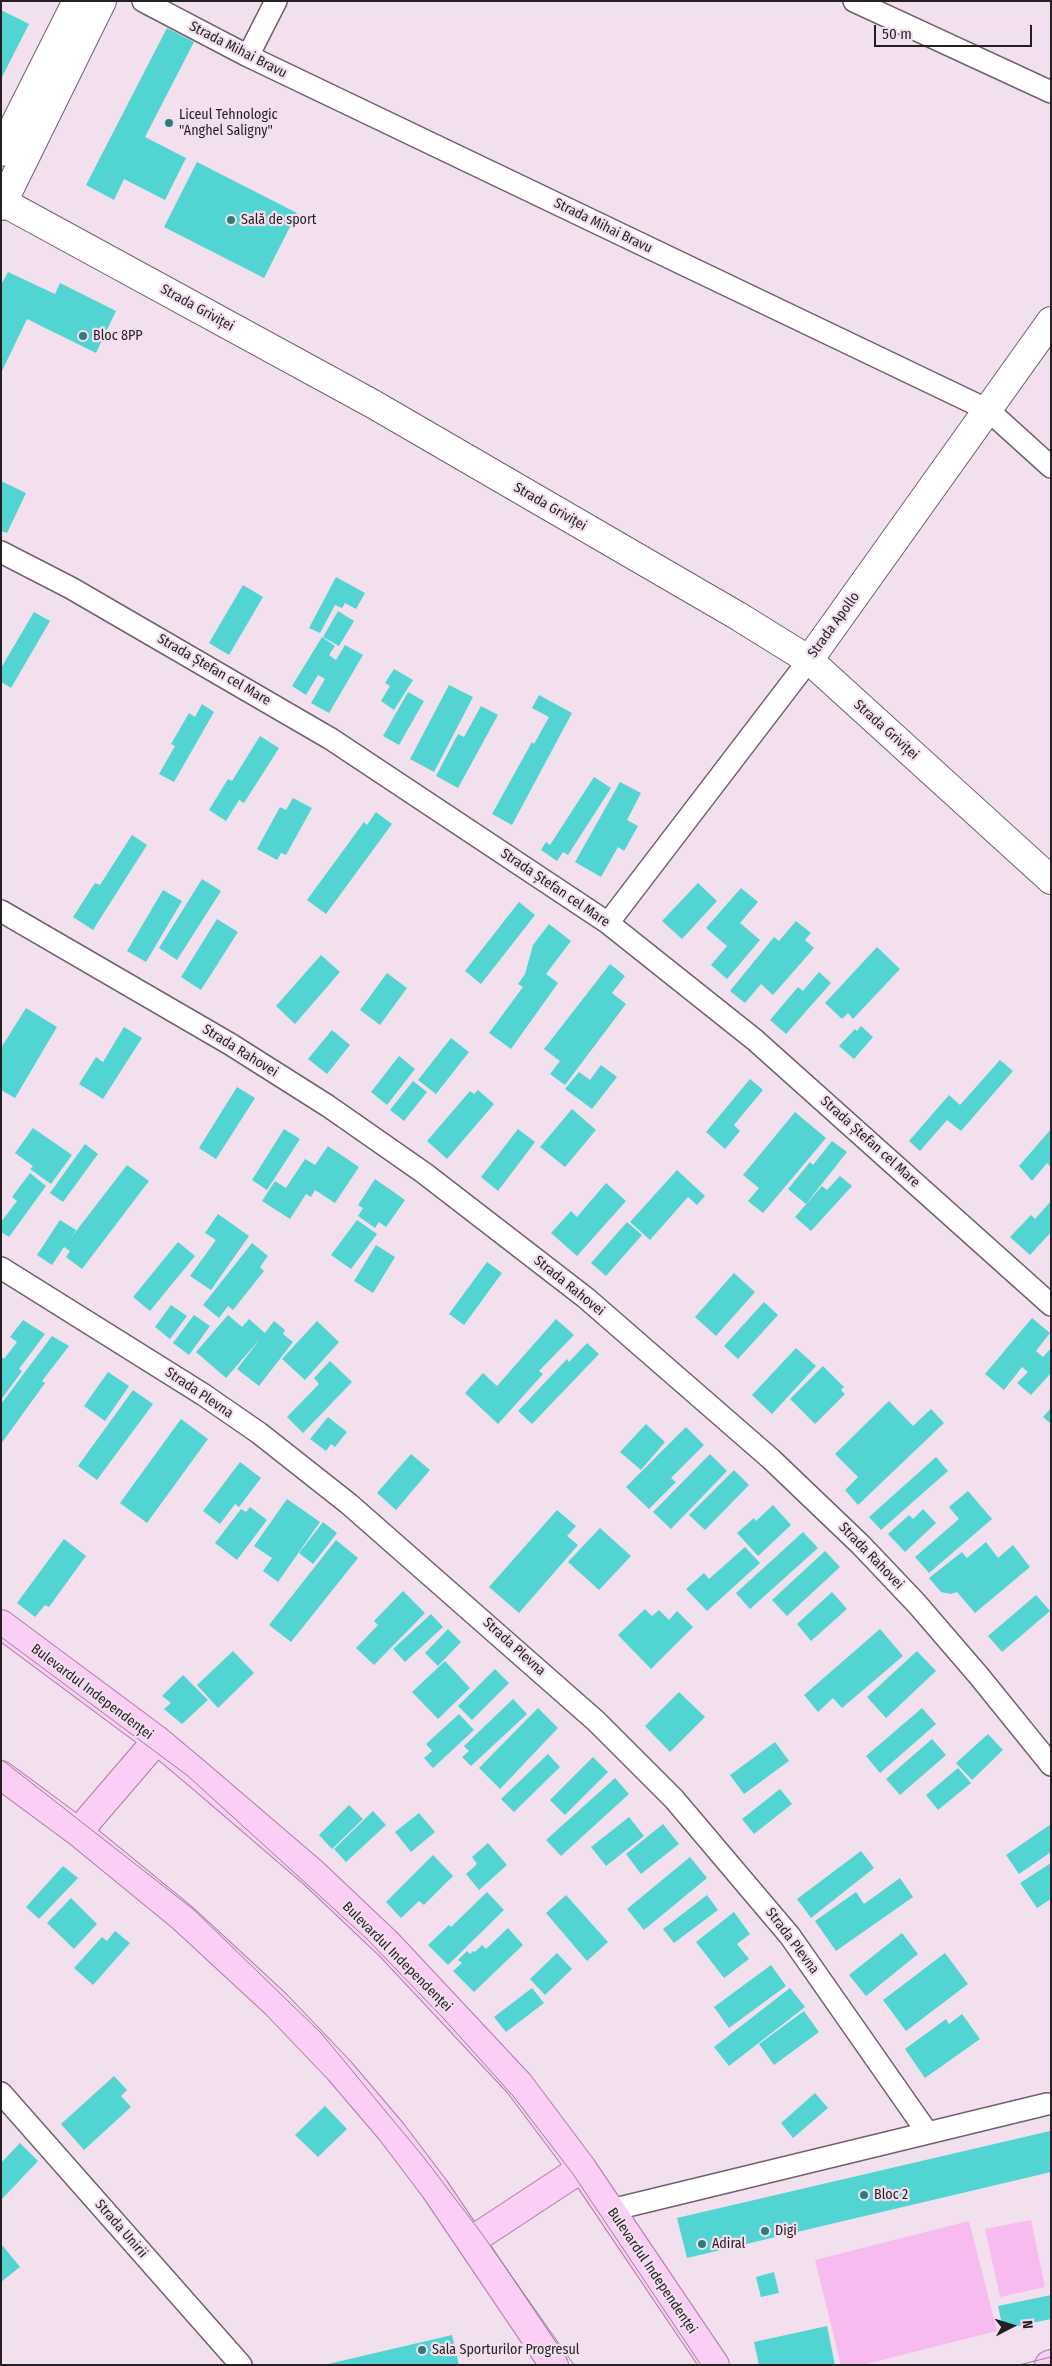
<!DOCTYPE html>
<html>
<head>
<meta charset="utf-8">
<style>
	body { margin:0 }
	#map { position:relative; width:1052px; height:2366px; overflow:hidden; background:#f2e0ef; font-family:"Fira Sans Condensed",sans-serif }
	canvas { display:block }
	.frame { position:absolute; inset:0; border:2px solid #251f24; pointer-events:none }
	.north { position:absolute; left:987px; top:2301px; width:50px; height:50px; -webkit-text-stroke:4px #f2e0ef; paint-order:stroke; rotate:85deg; font-size:14px; font-weight:700; line-height:20px; text-align:center; color:#251f24 }
	.north::after { content:''; display:block; margin:auto; width:18px; height:22px; background:#251f24; clip-path:polygon(50% 0,100% 100%,50% 72%,0 100%) }
	.scale { position:absolute; left:874px; top:25px; width:158px; height:22px; box-sizing:border-box; border:2px solid #251f24; border-top:0; padding-left:6px; font-size:15px; line-height:18px; white-space:nowrap; color:#251f24; -webkit-text-stroke:4px #f2e0ef; paint-order:stroke }
</style>
</head>
<body>
<div id="map">
<canvas width="1052" height="2366"></canvas>
<div class="frame"></div>
<div class="north">N</div>
<div class="scale">50 m</div>
</div>
<script>
const ctx = document.querySelector('canvas').getContext('2d');
ctx.lineJoin = 'round';
function fill(path, color) { ctx.fillStyle = color; ctx.fill(path, 'evenodd'); }
const shape = rows => new Path2D(rows.map(r => 'M' + r).join(''));
function stroke(path, color, width, dash) { ctx.strokeStyle = color; ctx.lineWidth = width; ctx.lineCap = dash ? 'butt' : 'round'; ctx.setLineDash(dash || []); ctx.stroke(path); }
function label(font, color, halo, rows, align = 'center') {
  ctx.font = font + ' "Fira Sans Condensed",sans-serif'; ctx.lineWidth = 4.5; ctx.setLineDash([]); ctx.textBaseline = 'middle'; ctx.strokeStyle = halo; ctx.fillStyle = color; for (const [text, x, y, turn = 0] of rows) {
    ctx.save(); ctx.translate(x, y); ctx.rotate((+turn || 0) * Math.PI / 180); ctx.textAlign = isNaN(turn) ? turn : align; if (halo) ctx.strokeText(text, 0, 0); ctx.fillText(text, 0, 0); ctx.restore();
  }
}
fill(shape([
	[1031,2220,1045,2287,1000,2297,985,2229],
	[969,2221,997,2331,862,2365,841,2365,815,2260]
]), '#f7bbef');
fill(shape([
	[1,10,29,24,1,79],
	[167,28,194,42,145,137,186,158,165,200,124,179,114,200,86,185],
	[197,162,297,213,264,278,164,227],
	[8,272,55,294,60,283,116,311,96,353,27,319,1,373,1,285],
	[1,481,26,493,7,533,1,531],
	[336,577,365,593,356,609,345,603,342,608,335,605,320,633,309,628],
	[243,585,263,597,229,655,209,643],
	[338,611,354,621,339,646,323,637],
	[34,612,50,621,11,688,1,682,1,668],
	[322,637,335,646,329,655,336,660,345,645,363,655,329,713,311,703,325,679,318,675,306,695,292,686],
	[394,669,413,680,394,710,381,701,390,686,385,683],
	[449,685,473,697,434,772,410,759],
	[408,692,424,701,399,745,383,736],
	[539,695,572,713,512,825,492,814,532,742,534,744,549,717,532,708],
	[202,704,214,712,174,782,159,774,175,746,171,744,189,713,195,717],
	[481,706,498,715,458,788,436,776,458,734,464,737],
	[260,736,279,748,244,803,239,800,226,821,209,810,228,779,232,781],
	[594,777,611,788,568,855,563,852,557,861,541,850,546,842,550,845],
	[620,782,641,793,627,820,638,826,624,851,618,847,601,877,575,862],
	[293,798,312,808,286,855,281,853,277,860,257,849,280,807,286,810],
	[376,812,392,824,326,914,307,900,364,822,367,825],
	[132,835,147,845,93,930,73,917,95,883,100,885],
	[202,879,221,891,177,960,159,948],
	[698,883,717,901,682,939,662,921],
	[741,888,758,902,740,923,760,940,727,979,711,965,727,946,706,928],
	[163,890,182,901,146,962,127,951],
	[519,902,535,915,481,984,465,971],
	[217,919,238,932,201,990,181,977],
	[796,921,811,933,805,940,814,948,773,995,761,984,745,1003,730,991,774,937,779,941],
	[549,924,571,941,546,974,558,983,511,1049,489,1033,523,987,518,984,525,974,533,945],
	[877,947,900,969,853,1019,848,1013,842,1019,825,1003],
	[321,955,340,972,295,1024,276,1006],
	[610,964,625,976,612,993,626,1004,565,1085,550,1074,560,1061,544,1049],
	[819,972,831,983,786,1034,770,1020,798,987,803,991],
	[387,973,407,988,380,1025,360,1010],
	[26,1008,57,1027,15,1098,1,1090,1,1048],
	[861,1026,873,1037,854,1059,839,1046,855,1029,857,1031],
	[124,1027,142,1038,103,1099,79,1084,96,1057,103,1062],
	[332,1030,350,1045,327,1074,308,1059],
	[451,1038,469,1052,436,1094,418,1080],
	[399,1056,415,1069,387,1105,371,1092],
	[1000,1060,1013,1071,961,1131,947,1120,920,1151,909,1141,949,1095,960,1105],
	[601,1065,617,1077,592,1109,565,1089,579,1072,590,1080],
	[750,1079,763,1090,734,1125,740,1131,725,1149,706,1132],
	[413,1081,427,1092,404,1121,390,1110],
	[237,1087,255,1098,216,1159,199,1148],
	[478,1090,494,1104,447,1159,427,1141,470,1091,474,1094],
	[572,1109,596,1130,565,1167,540,1147],
	[795,1112,826,1138,763,1213,748,1201,759,1188,743,1175],
	[33,1128,72,1155,51,1184,30,1169,33,1166,15,1153],
	[284,1129,300,1139,267,1190,252,1180],
	[518,1129,535,1142,498,1191,481,1177],
	[1051,1129,1051,1167,1047,1163,1032,1181,1019,1166],
	[832,1141,847,1152,806,1204,788,1189,810,1162,813,1165],
	[85,1144,98,1154,63,1202,50,1193],
	[328,1146,359,1167,335,1203,315,1190,311,1197,306,1194,290,1219,262,1201,275,1181,286,1188,305,1159,315,1165],
	[127,1165,149,1181,82,1269,66,1257,70,1251,64,1247,52,1265,37,1255,60,1220,76,1230,70,1239],
	[677,1170,705,1196,697,1205,688,1197,650,1240,630,1222],
	[30,1173,46,1186,9,1237,1,1232,1,1222,17,1201,12,1197],
	[840,1176,852,1186,811,1231,795,1217,822,1186,827,1190],
	[375,1179,405,1200,386,1227,379,1222,375,1228,358,1216,363,1208,358,1205],
	[606,1183,626,1201,577,1256,551,1233,571,1211,577,1217],
	[1051,1201,1051,1232,1030,1255,1010,1237,1031,1215,1035,1219],
	[218,1214,249,1236,211,1290,190,1276,216,1240,205,1233],
	[357,1220,377,1234,351,1269,331,1255],
	[627,1222,642,1235,606,1276,591,1263],
	[178,1242,195,1256,150,1311,133,1297],
	[252,1243,268,1256,260,1267,264,1271,233,1310,228,1306,219,1318,203,1305],
	[376,1245,395,1257,373,1293,354,1281],
	[487,1262,502,1273,464,1325,449,1314],
	[734,1273,755,1292,716,1336,695,1317],
	[764,1302,778,1315,738,1359,724,1346],
	[171,1305,187,1316,170,1339,155,1327],
	[194,1315,210,1326,189,1355,173,1343],
	[228,1315,242,1327,249,1319,265,1333,274,1321,285,1330,283,1334,293,1342,259,1386,237,1369,260,1339,226,1378,196,1352],
	[1032,1318,1050,1333,1036,1351,1043,1357,1051,1348,1051,1373,1031,1395,1017,1383,1028,1372,1022,1367,1004,1390,985,1374],
	[556,1319,574,1335,539,1371,543,1374,498,1424,465,1393,483,1373,497,1386],
	[23,1320,45,1334,19,1369,22,1371,1,1400,1,1356,4,1359,17,1342,10,1337],
	[317,1321,339,1342,305,1380,282,1359],
	[52,1336,69,1346,42,1381,45,1383,1,1444,1,1404],
	[587,1343,599,1354,532,1424,518,1411,567,1359,569,1362],
	[796,1348,816,1366,772,1414,752,1395],
	[330,1361,352,1382,303,1433,287,1417,319,1384,314,1378],
	[823,1366,844,1387,841,1390,845,1394,815,1424,790,1399],
	[108,1372,129,1386,105,1421,84,1406],
	[133,1390,153,1404,97,1480,78,1466],
	[889,1401,913,1426,931,1409,944,1423,858,1505,845,1490,858,1477,835,1454],
	[1051,1408,1051,1424,1043,1417],
	[328,1417,347,1432,335,1447,331,1444,326,1451,310,1439],
	[181,1419,208,1439,147,1523,120,1503],
	[646,1424,665,1442,641,1470,620,1452],
	[686,1427,704,1445,671,1478,676,1482,649,1509,626,1487],
	[411,1454,430,1470,396,1510,377,1493],
	[710,1454,727,1471,671,1529,653,1512],
	[936,1457,948,1471,881,1530,869,1517],
	[240,1462,261,1478,239,1507,235,1504,220,1524,203,1511],
	[734,1470,749,1485,705,1530,689,1515],
	[968,1491,992,1519,929,1573,915,1557,959,1519,949,1507],
	[287,1499,320,1522,278,1582,263,1571,272,1558,254,1546],
	[773,1505,791,1525,758,1556,737,1533,754,1518,756,1521],
	[250,1507,267,1520,237,1560,215,1543,241,1509,246,1512],
	[923,1509,936,1523,905,1552,888,1534,909,1515,913,1519],
	[557,1510,576,1526,567,1536,578,1545,519,1613,489,1587],
	[323,1522,337,1533,313,1564,299,1553],
	[600,1528,631,1556,599,1590,568,1562],
	[803,1532,818,1548,750,1609,736,1593],
	[64,1539,86,1556,49,1607,45,1605,35,1617,17,1603],
	[336,1540,358,1558,291,1642,269,1625],
	[986,1542,998,1558,1013,1545,1030,1567,975,1613,957,1592,951,1594,941,1592,929,1578,962,1552,967,1558],
	[745,1547,760,1563,707,1611,686,1589,704,1573,709,1579],
	[825,1551,840,1567,787,1616,772,1600],
	[403,1591,425,1613,374,1665,356,1648,378,1625,374,1621],
	[832,1592,847,1609,811,1641,797,1624],
	[1036,1595,1050,1611,1002,1652,988,1636],
	[645,1609,652,1616,659,1610,669,1620,677,1611,693,1627,651,1669,618,1635],
	[431,1614,443,1627,405,1662,393,1649],
	[448,1629,461,1642,438,1666,425,1653],
	[880,1629,903,1656,842,1708,833,1698,818,1712,804,1695],
	[233,1651,254,1673,218,1708,197,1685],
	[917,1651,936,1671,886,1718,867,1697],
	[445,1661,470,1688,438,1719,412,1692],
	[495,1669,509,1683,472,1720,458,1706],
	[183,1675,208,1700,182,1724,164,1709,171,1703,162,1696],
	[679,1692,705,1717,670,1752,645,1726],
	[513,1699,527,1714,471,1766,462,1757,469,1751,464,1746],
	[538,1708,558,1728,500,1789,479,1768],
	[922,1708,936,1724,880,1773,866,1756],
	[459,1714,474,1730,433,1768,424,1758,432,1751,426,1744],
	[988,1734,1003,1750,972,1780,956,1763],
	[932,1739,946,1755,900,1795,886,1779],
	[775,1742,789,1761,744,1794,730,1775],
	[548,1754,560,1767,514,1812,501,1799],
	[593,1757,608,1772,565,1815,550,1800],
	[958,1768,971,1783,938,1810,926,1795],
	[615,1778,629,1794,561,1856,546,1840],
	[780,1789,792,1804,754,1834,742,1819],
	[349,1805,363,1819,332,1849,319,1835],
	[373,1811,386,1825,346,1862,334,1849],
	[419,1813,435,1832,411,1852,395,1832],
	[629,1817,644,1836,606,1866,591,1847],
	[663,1824,679,1844,641,1874,626,1854],
	[1051,1824,1051,1852,1019,1874,1006,1855],
	[488,1843,507,1865,479,1890,466,1874,477,1864,472,1857],
	[861,1851,874,1868,811,1918,797,1899],
	[433,1855,453,1876,424,1905,419,1901,401,1918,386,1902],
	[690,1857,707,1878,644,1930,627,1909],
	[1051,1863,1051,1899,1037,1908,1020,1883],
	[63,1866,78,1878,39,1919,26,1907],
	[900,1878,913,1897,836,1951,815,1921,856,1892,864,1904],
	[487,1892,504,1910,448,1965,428,1945,449,1925,451,1927],
	[566,1895,608,1942,587,1961,546,1913],
	[707,1895,718,1910,674,1943,663,1929],
	[71,1898,97,1924,74,1949,47,1923],
	[734,1912,750,1934,737,1944,749,1959,724,1978,696,1942],
	[508,1928,523,1945,474,1992,453,1971,462,1963,458,1960,467,1951,470,1954,473,1951,475,1952,482,1945,486,1949],
	[115,1931,130,1943,93,1985,74,1968,102,1937,107,1941],
	[902,1933,918,1954,866,1996,849,1975],
	[557,1953,572,1969,545,1995,530,1979],
	[945,1953,968,1984,906,2031,883,2000],
	[771,1965,786,1986,729,2028,714,2007],
	[532,1988,544,2003,506,2032,494,2017],
	[790,1988,805,2007,729,2066,714,2047],
	[804,2011,819,2032,774,2065,759,2044],
	[962,2014,980,2039,925,2078,905,2049,946,2019,949,2024],
	[114,2076,127,2090,121,2096,131,2107,84,2150,61,2124],
	[815,2093,828,2108,793,2138,781,2123],
	[325,2106,347,2129,318,2157,295,2135],
	[1050,2131,1051,2172,687,2258,677,2218],
	[20,2143,38,2161,1,2200,1,2163],
	[3,2246,20,2267,1,2282,1,2247],
	[774,2272,779,2293,761,2297,756,2277],
	[1051,2295,1051,2319,1003,2329,998,2306],
	[827,2326,835,2365,759,2365,754,2342],
	[452,2335,459,2365,328,2365,328,2364]
]), '#52d4d2');
const minor = shape([
	[143,1,248,56,988,410,1051,467],
	[854,1,1051,92],
	[248,56,276,1],
	[1,552,71,588,331,739,608,923,755,1040,1051,1305],
	[1,911,230,1044,328,1106,424,1173,586,1298,771,1459,861,1545,917,1604,979,1676,1051,1765],
	[608,923,809,660],
	[1,1268,204,1395,259,1433,349,1504,596,1721,674,1799,790,1936,927,2132],
	[1,2093,241,2365],
	[611,2210,1047,2104]
]);
const tertiary = shape([
	[1,152,77,1],
	[1,206,102,1],
	[809,660,1051,321]
]);
const secondary = shape([
	[1,201,373,404,738,616,809,660,1051,880]
]);
const primary = shape([
	[1,1624,157,1740,201,1777,313,1873,389,1945,519,2084,582,2168,715,2365],
	[1,1775,78,1832,183,1918,276,2004,339,2070,391,2131,435,2189,554,2365],
	[78,1832,157,1740],
	[471,2241,582,2168],
	[1049,2365,1051,2364]
]);
stroke(minor, '#70616e', 24);
stroke(tertiary, '#70616e', 30);
stroke(secondary, '#70616e', 30);
stroke(primary, '#af7ba8', 30);
stroke(minor, '#fff', 21);
stroke(tertiary, '#fff', 28);
stroke(secondary, '#fff', 28);
stroke(primary, '#fbcef5', 28);
stroke(shape([
	[1,1637,188,1776,367,1939,444,2019,514,2097,573,2174,701,2365],
	[1,1759,194,1910,321,2033,425,2159,482,2234,574,2365],
	[1019,2365,1051,2357]
]), '#928690', 1);
for (const [x, y, r, color] of [
	[169,123,5,"#317b7a"],
	[231,220,5,"#317b7a"],
	[83,336,5,"#317b7a"],
	[864,2195,5,"#317b7a"],
	[765,2231,5,"#317b7a"],
	[702,2244,5,"#317b7a"],
	[422,2350,5,"#317b7a"]
]) { const dot = new Path2D(); dot.arc(x, y, r, 0, 2 * Math.PI); ctx.fillStyle = color; ctx.fill(dot); stroke(dot, '#f2e0ef', 2); }
label('14px', '#251f24', '#f2e0ef', [
	["Strada Mihai Bravu",238,50,27],
	["Strada Mihai Bravu",603,226,26],
	["Strada Griviței",197,308,29],
	["Strada Griviței",550,507,30],
	["Strada Apollo",834,625,-54],
	["Strada Ștefan cel Mare",214,670,30],
	["Strada Griviței",886,730,42],
	["Strada Ștefan cel Mare",555,888,34],
	["Strada Rahovei",240,1051,32],
	["Strada Ștefan cel Mare",870,1142,42],
	["Strada Rahovei",569,1286,39],
	["Strada Plevna",199,1393,34],
	["Strada Rahovei",871,1556,46],
	["Strada Plevna",514,1647,42],
	["Bulevardul Independenței",92,1692,37],
	["Strada Plevna",792,1941,53],
	["Bulevardul Independenței",397,1957,45],
	["Strada Unirii",121,2229,49],
	["Bulevardul Independenței",652,2271,56]
]);
label('14px', '#251f24', '#f2e0ef', [
	["Liceul Tehnologic",179,115],
	["\"Anghel Saligny\"",179,131],
	["Sală de sport",241,220],
	["Bloc 8PP",93,336],
	["Bloc 2",874,2195],
	["Digi",775,2231],
	["Adiral",712,2244],
	["Sala Sporturilor Progresul",432,2350]
], 'left');
</script>
</body>
</html>
